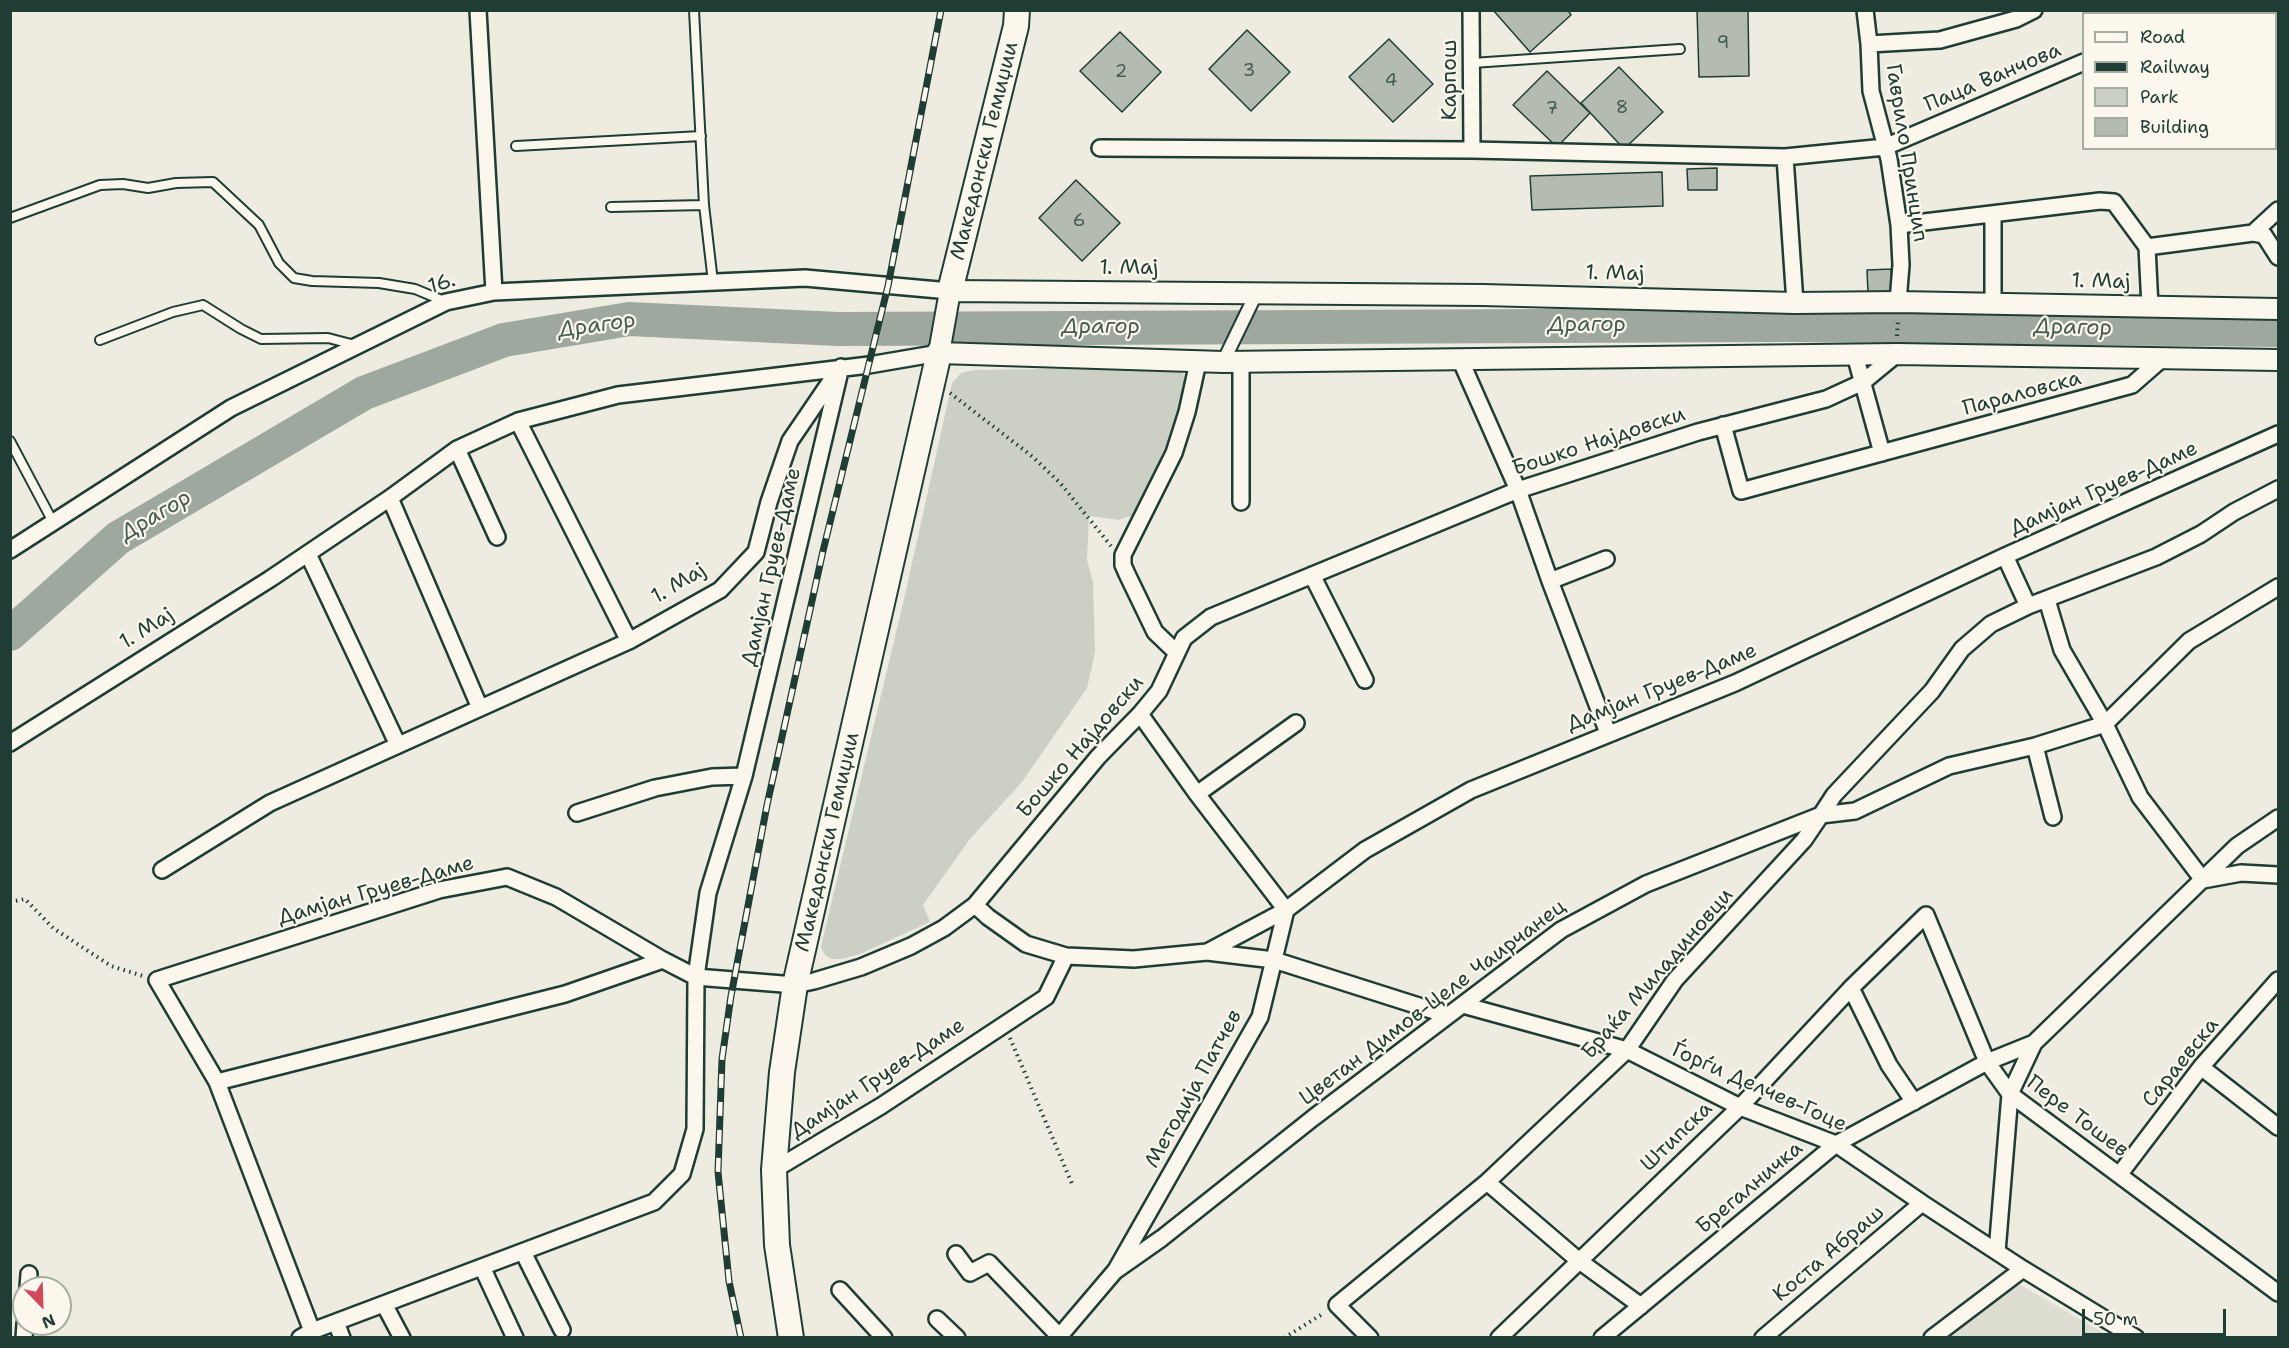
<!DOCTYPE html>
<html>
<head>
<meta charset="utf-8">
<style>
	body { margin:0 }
	#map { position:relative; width:2289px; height:1348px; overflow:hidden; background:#eeece1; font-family:"Shantell Sans",sans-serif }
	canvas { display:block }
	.frame { position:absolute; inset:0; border:12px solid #1f3d34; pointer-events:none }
	.legend { position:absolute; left:2082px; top:12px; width:195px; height:138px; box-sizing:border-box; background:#fbf7ec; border:2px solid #a3ada2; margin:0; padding:8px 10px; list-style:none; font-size:18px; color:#1f3d34 }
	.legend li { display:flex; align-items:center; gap:12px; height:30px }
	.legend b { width:30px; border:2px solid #a3ada2 }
	.north { position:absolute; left:12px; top:1276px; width:60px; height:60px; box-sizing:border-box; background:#fbf7ec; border:2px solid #a3ada2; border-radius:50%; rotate:157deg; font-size:16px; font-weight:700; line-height:24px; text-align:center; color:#1f3d34 }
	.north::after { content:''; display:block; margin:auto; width:21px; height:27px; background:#d1495b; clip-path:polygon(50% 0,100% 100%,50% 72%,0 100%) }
	.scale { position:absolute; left:2082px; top:1309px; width:144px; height:27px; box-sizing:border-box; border:3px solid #1f3d34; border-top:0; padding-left:8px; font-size:18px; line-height:21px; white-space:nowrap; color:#1f3d34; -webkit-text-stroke:4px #fbf7ec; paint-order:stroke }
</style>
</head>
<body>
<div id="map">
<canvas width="2289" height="1348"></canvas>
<div class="frame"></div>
<ul class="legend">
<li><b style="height:8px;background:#fbf7ec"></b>Road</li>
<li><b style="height:8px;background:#1f3d34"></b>Railway</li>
<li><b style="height:16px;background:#cbcfc4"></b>Park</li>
<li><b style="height:16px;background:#b4bbb0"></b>Building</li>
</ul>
<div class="north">N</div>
<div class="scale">50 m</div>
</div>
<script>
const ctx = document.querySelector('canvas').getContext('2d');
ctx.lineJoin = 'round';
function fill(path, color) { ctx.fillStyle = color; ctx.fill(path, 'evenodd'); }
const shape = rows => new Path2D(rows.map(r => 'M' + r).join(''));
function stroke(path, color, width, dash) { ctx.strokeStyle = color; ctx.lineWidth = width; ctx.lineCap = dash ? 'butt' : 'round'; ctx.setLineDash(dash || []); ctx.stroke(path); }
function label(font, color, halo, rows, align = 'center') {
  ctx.font = font + ' "Shantell Sans",sans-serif'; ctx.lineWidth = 4.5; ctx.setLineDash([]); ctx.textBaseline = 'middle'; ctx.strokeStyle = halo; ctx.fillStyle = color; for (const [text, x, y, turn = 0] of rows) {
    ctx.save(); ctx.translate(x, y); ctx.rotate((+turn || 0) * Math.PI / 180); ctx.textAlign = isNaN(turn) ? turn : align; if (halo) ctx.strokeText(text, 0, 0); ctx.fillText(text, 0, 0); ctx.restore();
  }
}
fill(shape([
	[2019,1284,2110,1337,1949,1337]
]), '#ddddd2');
fill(shape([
	[1177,367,1182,370,1186,383,1180,413,1164,457,1136,514,1119,520,1089,516,1087,560,1093,582,1095,653,1087,688,1022,782,970,839,923,905,930,922,860,954,841,959,832,959,826,956,821,948,823,938,905,595,952,383,961,373,974,370]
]), '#cbcfc4');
stroke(shape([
	[10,634,118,538,364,393,504,340,629,319,838,329,1786,325,2278,330]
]), '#9fa89f', 34);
const building = shape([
	[1493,10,1568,10,1571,15,1530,52,1493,10],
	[1697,10,1748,10,1749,76,1699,77,1697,10],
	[1247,30,1290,72,1251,111,1209,69,1247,30],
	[1120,32,1161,72,1122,112,1080,71,1120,32],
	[1389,39,1433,84,1393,122,1349,77,1389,39],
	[1619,67,1663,112,1624,149,1581,103,1619,67],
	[1547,71,1590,113,1557,147,1513,105,1547,71],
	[1717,168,1717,190,1688,190,1687,169,1717,168],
	[1662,172,1663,206,1532,210,1530,176,1662,172],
	[1076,180,1120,223,1082,261,1039,218,1076,180],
	[1891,269,1892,292,1868,293,1867,270,1891,269]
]);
fill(building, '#b4bbb0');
stroke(building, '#1f3d34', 1.5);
const service = shape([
	[694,10,704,205,713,282],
	[1472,63,1680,49],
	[516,146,701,136],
	[611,207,704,205],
	[10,218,100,185,123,184,148,188,176,183,213,182,259,225,279,263,294,278,312,281,379,283,415,289,444,301],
	[100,340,173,312,203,305,241,329,261,339,328,338,355,345],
	[10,441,53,522]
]);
const pedestrian = shape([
	[1223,362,1256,294]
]);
const minor = shape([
	[478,10,494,292],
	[1471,10,1472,150],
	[1865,10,1869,44,1871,91,1889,159,1899,225,1901,265,1898,302],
	[2162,14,2167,10],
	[1869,44,1940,40,2016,19,2034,10],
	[1100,148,1472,150,1785,157,1885,147,2084,62],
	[1785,157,1795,303],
	[1993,215,1993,305],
	[1899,225,2100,201,2114,202,2147,247,2253,233,2264,235,2278,257],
	[2253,233,2278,210],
	[2147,247,2150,307],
	[1855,355,1882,453],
	[1460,359,1518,490,1550,581,1608,733],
	[1241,362,1241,502],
	[518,421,629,641],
	[1723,425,1741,491,2132,385,2164,357],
	[457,449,497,537],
	[390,498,480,708],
	[10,550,231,408,446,302,494,292,805,278,950,291],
	[308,554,398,745],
	[2005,556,2028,606],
	[1312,575,1365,680],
	[1550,581,1606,559],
	[2047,600,2062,650,2105,724,2140,797,2203,880,2241,873,2278,875],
	[1177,653,1155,632,1127,574,1123,565,1123,555,1174,453,1187,412,1198,362],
	[10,743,270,579,390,498,457,449,518,421,618,395,869,365,939,353],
	[2035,746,2053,817],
	[1197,794,1296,723],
	[577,813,655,788,712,777,744,776],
	[162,870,270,803,629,641,720,590,756,552,769,502,790,441,835,375],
	[975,905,1098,757,1140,714,1159,691,1184,638,1211,617,1518,490,1698,432,1826,399,1863,382,1897,354],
	[1207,952,1274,960,1447,1015],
	[1851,988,1889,1065,1914,1102],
	[1463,1005,1627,1050,1740,1107,1836,1144,1922,1203,2023,1269,2136,1338],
	[2201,1067,2278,1127],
	[217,1082,565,994,663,960],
	[774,1170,881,1106,1046,997,1066,956],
	[2119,1175,2201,1067,2278,980],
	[1487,1182,1578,1260,1641,1306],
	[523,1252,562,1330],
	[1997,1252,2010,1094,2034,1043,2237,846,2278,818],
	[956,1254,970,1273,989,1263,1059,1336],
	[482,1267,515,1338],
	[1117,1268,1260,1017,1286,910,1197,794,1140,714],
	[28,1288,29,1274],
	[840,1290,884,1338],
	[384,1304,402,1338],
	[937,1319,957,1338],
	[336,1322,342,1338],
	[312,1331,217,1082,157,980,439,890,507,877,556,897,663,960,696,977,795,985,814,981,861,967,911,946,944,928,975,905,988,917,1026,944,1066,956,1134,959,1207,952,1286,910,1365,850,1471,790,1735,683,2005,556,2278,434],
	[24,1338,25,1324],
	[300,1338,312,1331,654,1202,682,1174,695,1129,696,977,708,893,744,776,841,367],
	[1058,1338,1115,1271,1162,1238,1313,1118,1561,930,1646,884,1821,815,1834,795,1932,691,1962,649,1991,624,2028,606,2156,557,2201,534,2234,512,2278,489],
	[1370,1338,1337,1305,1487,1182,1627,1050,1675,980,1804,840,1821,815,1855,811,1949,766,2035,746,2105,724,2189,641,2278,587],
	[1499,1338,1740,1107,1851,988,1926,915,1987,1062,2010,1094,2278,1293],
	[1602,1338,1836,1144,1987,1062,2034,1043],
	[1763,1338,1922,1203],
	[1932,1338,2023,1269]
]);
const tertiary = shape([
	[2238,10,2241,14],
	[2276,55,2278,59],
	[2278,309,1898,302,1795,303,1483,295,950,291,939,353,1223,362,1897,354,2278,360]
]);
const primary = shape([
	[950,291,1016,26,1017,10],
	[791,1338,777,1245,774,1170,782,1072,795,985,939,353]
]);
stroke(service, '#1f3d34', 12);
stroke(pedestrian, '#1f3d34', 16);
stroke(minor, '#1f3d34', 20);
stroke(tertiary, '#1f3d34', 24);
stroke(primary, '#1f3d34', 28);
stroke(shape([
	[1897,336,1898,319],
	[950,393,1033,457,1061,484,1111,546],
	[10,902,25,899,53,928,111,966,143,976],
	[1010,1038,1073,1186],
	[1284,1338,1324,1313]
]), '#1f3d34', 4, [1.5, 4.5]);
stroke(service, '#fbf7ec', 8);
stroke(pedestrian, '#fbf7ec', 12);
stroke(minor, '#fbf7ec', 15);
stroke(tertiary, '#fbf7ec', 20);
stroke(primary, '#fbf7ec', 24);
const rail = shape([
	[741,1338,729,1281,718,1172,722,1059,731,996,767,805,823,551,888,286,941,10]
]);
stroke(rail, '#1f3d34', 7);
stroke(rail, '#fbf7ec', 4.5, [14]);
label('18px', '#445c53', null, [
	["9",1723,43],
	["3",1249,71],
	["2",1121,72],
	["4",1391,81],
	["8",1622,108],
	["7",1552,109],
	["6",1079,221]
]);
label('21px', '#1f3d34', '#fbf7ec', [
	["Паца Ванчова",1993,78,-23],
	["Карпош",1451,80,-90],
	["Македонски Гемиџии",985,151,-76],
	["Гаврило Принцип",1906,153,81],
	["1. Мај",1129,269],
	["1. Мај",1615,274,1],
	["1. Мај",2101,282,1],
	["16.",442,284,-18],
	["Параловска",2022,394,-15],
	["Бошко Најдовски",1599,442,-18],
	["Дамјан Груев-Даме",2104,489,-24],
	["Дамјан Груев-Даме",772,567,-77],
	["1. Мај",679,584,-31],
	["1. Мај",147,629,-32],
	["Дамјан Груев-Даме",1662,688,-22],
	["Бошко Најдовски",1081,747,-49],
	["Македонски Гемиџии",828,842,-77],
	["Дамјан Груев-Даме",376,891,-16],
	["Браќа Миладиновци",1658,974,-49],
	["Цветан Димов-Целе Чаирчанец",1433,1003,-37],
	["Сараевска",2181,1063,-51],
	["Дамјан Груев-Даме",878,1079,-33],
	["Ѓорѓи Делчев-Гоце",1759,1088,24],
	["Методија Патчев",1194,1089,-61],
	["Пере Тошев",2077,1117,37],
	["Штипска",1677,1137,-44],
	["Брегалничка",1750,1188,-40],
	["Коста Абраш",1829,1254,-40]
]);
label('italic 22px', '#455d54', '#fbf7ec', [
	["Драгор",1587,325],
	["Драгор",597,326,-8],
	["Драгор",1101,327],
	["Драгор",2073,328,1],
	["Драгор",156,516,-31]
]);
</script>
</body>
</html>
